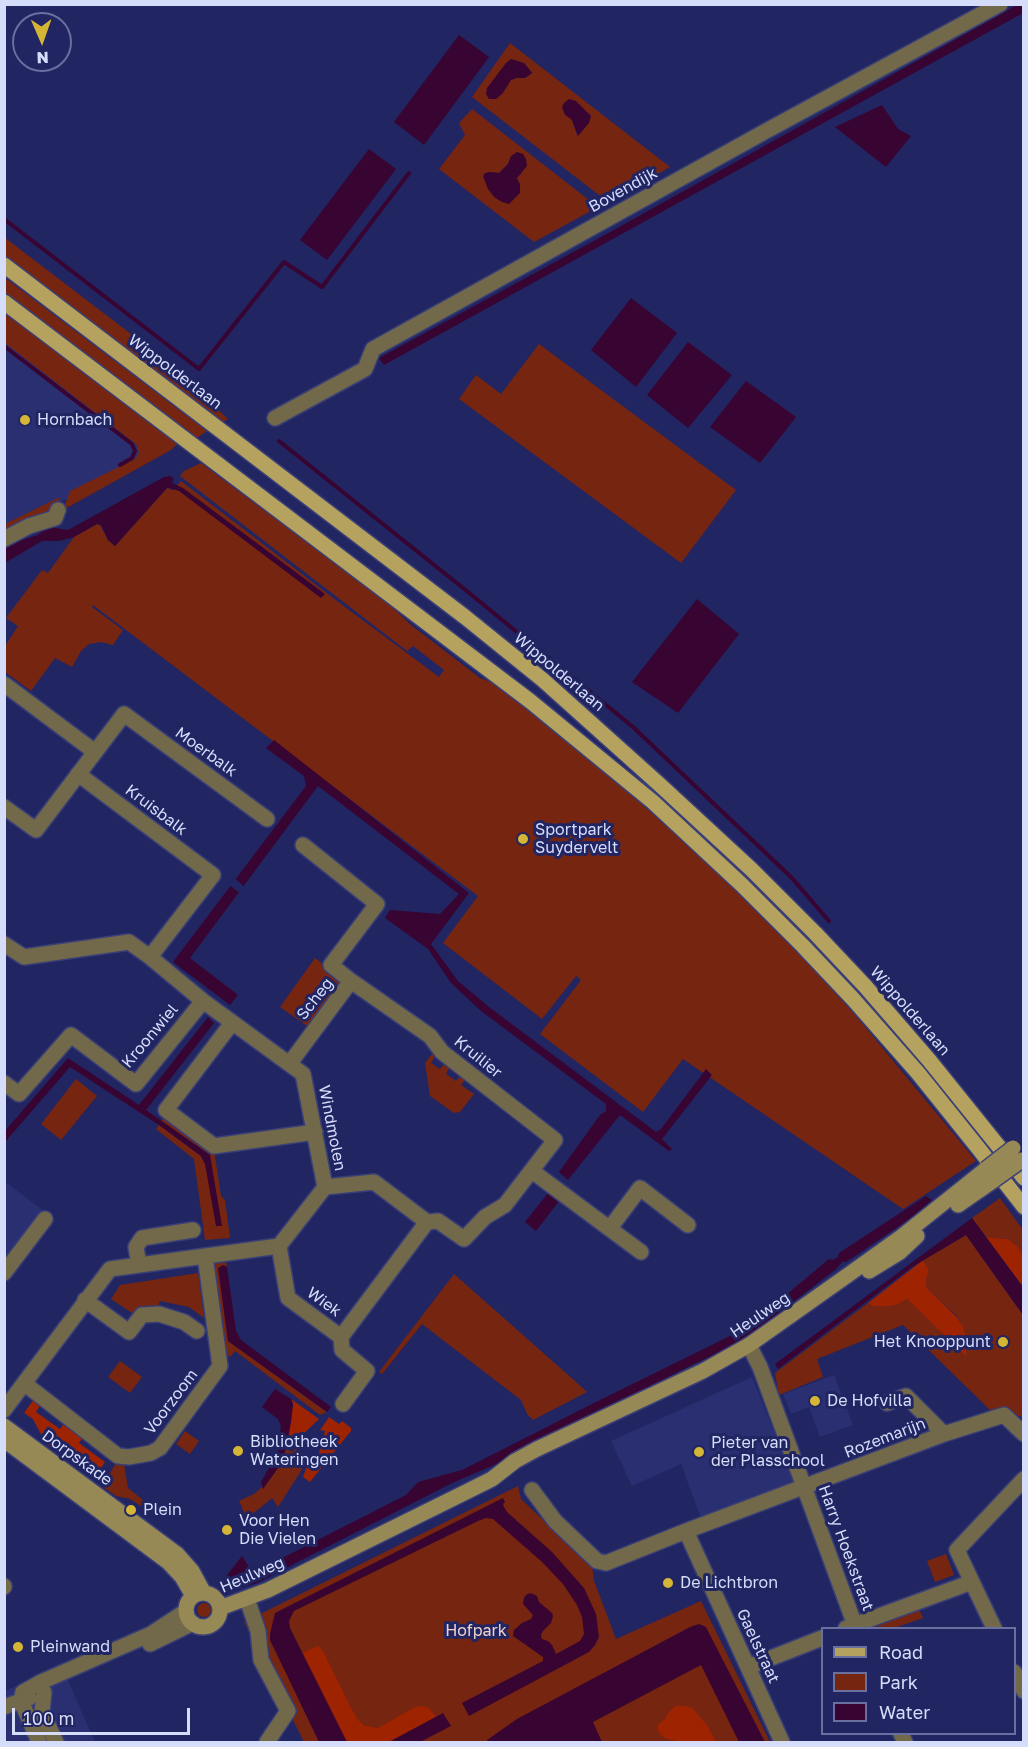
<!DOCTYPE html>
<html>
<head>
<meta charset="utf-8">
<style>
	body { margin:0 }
	#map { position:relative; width:1028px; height:1747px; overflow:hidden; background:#212562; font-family:"Golos Text",sans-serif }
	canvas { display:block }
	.frame { position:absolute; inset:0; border:6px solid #d6ddfb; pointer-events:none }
	.legend { position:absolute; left:821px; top:1627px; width:195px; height:108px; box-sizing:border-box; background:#212562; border:2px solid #696f9f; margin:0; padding:8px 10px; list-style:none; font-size:18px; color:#d6ddfb }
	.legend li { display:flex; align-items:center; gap:12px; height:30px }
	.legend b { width:30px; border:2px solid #696f9f }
	.north { position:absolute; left:12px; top:12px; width:60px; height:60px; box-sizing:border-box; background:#212562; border:2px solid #696f9f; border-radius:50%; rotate:178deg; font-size:16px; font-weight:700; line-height:24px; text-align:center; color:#d6ddfb }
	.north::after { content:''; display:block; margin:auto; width:21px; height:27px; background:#d5b535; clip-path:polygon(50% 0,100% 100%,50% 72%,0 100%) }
	.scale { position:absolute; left:12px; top:1708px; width:178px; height:27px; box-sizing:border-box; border:3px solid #d6ddfb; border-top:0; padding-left:8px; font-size:18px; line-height:21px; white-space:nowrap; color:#d6ddfb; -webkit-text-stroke:4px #212562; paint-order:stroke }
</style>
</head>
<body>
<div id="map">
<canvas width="1028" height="1747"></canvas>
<div class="frame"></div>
<ul class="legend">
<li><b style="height:8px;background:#b4a25e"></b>Road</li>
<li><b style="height:16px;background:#762511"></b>Park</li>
<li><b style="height:16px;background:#380431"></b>Water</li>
</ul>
<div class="north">N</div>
<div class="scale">100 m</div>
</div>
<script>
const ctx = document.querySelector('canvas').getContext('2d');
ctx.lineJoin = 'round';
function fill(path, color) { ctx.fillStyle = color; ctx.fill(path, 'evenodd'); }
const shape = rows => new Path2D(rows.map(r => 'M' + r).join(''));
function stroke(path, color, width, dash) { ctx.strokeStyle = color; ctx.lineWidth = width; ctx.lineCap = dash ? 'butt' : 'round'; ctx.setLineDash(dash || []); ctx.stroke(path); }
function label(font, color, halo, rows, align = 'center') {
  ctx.font = font + ' "Golos Text",sans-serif'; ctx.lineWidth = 6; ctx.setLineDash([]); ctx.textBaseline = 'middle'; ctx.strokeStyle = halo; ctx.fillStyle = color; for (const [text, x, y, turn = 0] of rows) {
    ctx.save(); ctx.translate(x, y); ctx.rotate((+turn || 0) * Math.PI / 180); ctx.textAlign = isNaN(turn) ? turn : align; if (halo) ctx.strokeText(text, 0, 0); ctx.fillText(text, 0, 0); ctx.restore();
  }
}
fill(shape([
	[5,326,165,451,5,529],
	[4,1181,44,1211,5,1264,4,1264],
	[834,1375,853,1425,820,1437,809,1407,791,1414,783,1394],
	[752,1377,795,1484,702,1521,681,1464,632,1486,611,1441],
	[62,1667,95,1742,5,1742,4,1691]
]), '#2a2f72');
fill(shape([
	[510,43,670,167,608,202,472,97],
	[524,63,532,73,525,78,516,78,511,80],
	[575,101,591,116,577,135,572,120],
	[472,109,598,207,534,242,439,169,465,135,459,123],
	[511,158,522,173,516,178,489,172,499,173,508,164],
	[4,237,169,363,228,419,223,422,5,256],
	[4,277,207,431,194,440,5,294],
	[4,312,177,444,171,450,63,510,70,491,135,459,139,453,137,445,5,343],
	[539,344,736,490,681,563,459,399,476,375,501,394],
	[201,463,390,605,411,625,480,678,493,683,591,760,716,869,797,950,856,1016,976,1161,903,1209,683,1059,643,1112,540,1034,581,980,576,976,542,1019,443,943,478,896,93,605,92,607,123,630,113,645,101,642,89,644,81,651,72,667,55,658,31,691,5,672,5,646,18,626,6,618,42,570,48,573,74,537,97,524,100,525,108,540,115,546,167,488,173,490,181,481,341,604,439,677,444,670,413,646,407,651,180,476,184,471],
	[60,497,52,515,5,535,5,524],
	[315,958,340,977,341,986,307,1026,280,1007],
	[432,1054,435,1056,431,1063,440,1069,445,1063,450,1067,446,1074,456,1081,461,1075,466,1079,461,1085,474,1094,460,1112,454,1113,430,1096,425,1063],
	[76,1079,97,1096,61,1140,41,1124],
	[166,1115,214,1150,221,1196,225,1200,230,1238,205,1240,194,1159,156,1129,159,1125,201,1156,205,1164,210,1155,161,1121],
	[1000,1198,1023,1230,1023,1255,1018,1247,1008,1239,986,1237,972,1218],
	[966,1235,1023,1315,1023,1417,993,1410,991,1411,903,1325,817,1359,823,1377,779,1395,775,1373,868,1303,872,1306,884,1307,897,1305,907,1299,966,1355,963,1327,957,1316,933,1294,926,1286,926,1280,929,1270,923,1260],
	[229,1259,232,1260,226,1262,227,1267,223,1265,228,1341,327,1412,320,1415,235,1351,231,1356,226,1356,213,1260],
	[198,1273,204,1318,189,1307,160,1301,157,1310,135,1315,111,1299,120,1285],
	[454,1274,575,1381,587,1392,533,1420,527,1414,521,1400,422,1324,382,1374,379,1372],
	[120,1361,142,1377,130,1393,108,1377],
	[185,1431,199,1441,190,1454,176,1444],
	[295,1447,299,1448,298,1454,306,1457,301,1471,278,1507,272,1498,255,1512,246,1517,239,1501,254,1494,262,1487,262,1488,281,1464,286,1449,293,1452],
	[116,1463,124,1464,128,1488,153,1508,150,1512,130,1499,116,1496,103,1487,104,1483],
	[518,1486,521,1499,592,1566,594,1581,616,1639,701,1601,770,1742,304,1742,244,1622],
	[946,1554,954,1575,935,1582,927,1561],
	'197 1610a7 7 0 1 1 14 0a7 7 0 1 1-14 0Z',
	[919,1609,923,1618,894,1628,869,1628,872,1625]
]), '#762511');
fill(shape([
	[986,1237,1008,1239,1018,1247,1023,1255,1023,1287],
	[923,1260,929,1270,926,1280,926,1286,933,1294,957,1317,963,1327,966,1339,966,1356,907,1299,897,1305,884,1307,872,1306,868,1303],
	[34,1399,41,1404,36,1412,60,1429,65,1422,84,1436,79,1443,105,1462,94,1479,46,1444,33,1419,24,1413],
	[291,1399,319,1419,297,1440,288,1437,293,1404],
	[329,1417,339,1424,342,1421,351,1428,351,1431,310,1482,303,1477,310,1457,317,1459,325,1431,320,1430],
	[318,1646,323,1651,351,1708,358,1720,365,1726,378,1728,415,1707,424,1706,429,1708,436,1717,389,1742,347,1742,302,1653],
	[675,1706,684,1706,692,1708,707,1725,716,1742,682,1742,667,1739,662,1736,658,1731,658,1725,665,1719,668,1713]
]), '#9e2300');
fill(shape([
	[1019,4,1023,5,1023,13,384,365,379,358,612,231],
	[459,35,489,57,424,145,394,122],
	[511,59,524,63,532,73,525,78,516,78,511,80,503,93,496,99,489,99,486,94,487,88,506,63],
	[569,99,576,101,591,116,589,123,578,136,572,120,565,115,562,107,564,103],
	[882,105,898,129,911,136,886,167,835,127],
	[369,149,396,169,327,260,300,240],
	[517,152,523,154,526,159,527,166,517,178,520,184,520,193,509,204,502,202,494,197,488,189,483,176,485,173,489,172,499,173,508,164,511,156],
	[631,298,677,333,636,387,591,350],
	[688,342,732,375,688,428,647,395],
	[746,381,796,417,760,463,710,427],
	[170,476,174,479,172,483,183,488,325,594,321,598,179,491,169,488,167,488,115,546,108,540,101,525,97,524,74,537,59,541,42,541,5,563,5,549,22,540,38,535,42,531,50,527,68,530,164,477],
	[697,599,739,634,678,713,632,682],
	[274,740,469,893,431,944,458,981,489,1007,656,1132,661,1129,706,1069,712,1075,662,1139,672,1149,669,1151,620,1115,568,1180,559,1172,600,1115,606,1111,606,1104,481,1011,451,983,428,949,385,918,390,910,440,914,459,894,318,786,190,958,238,995,230,1005,173,962,306,786,304,776,266,748],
	[208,1017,214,1023,146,1110,210,1155,222,1226,216,1226,205,1164,201,1156,159,1125,70,1067,5,1142,5,1131,68,1058,139,1105],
	[552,1188,563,1196,536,1231,525,1222],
	[926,1196,932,1200,913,1217,846,1262,842,1262,836,1269,739,1344,694,1364,494,1465,452,1483,255,1584,233,1589,224,1579,242,1556,253,1573,406,1495,418,1482,462,1470,596,1402,736,1333,751,1324,829,1259,833,1260,838,1257,839,1253],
	[972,1218,1023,1287,1023,1315,966,1235,912,1267,778,1369,775,1364],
	[223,1265,227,1267,236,1331,241,1340,331,1407,327,1412,228,1341,218,1268],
	[275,1389,291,1399,293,1404,291,1422,287,1444,281,1464,263,1489,261,1482,277,1454,281,1426,278,1419,262,1407],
	[503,1498,505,1502,503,1504,504,1507,507,1512,552,1552,584,1588,596,1614,599,1637,595,1645,589,1652,469,1716,462,1703,543,1661,543,1657,513,1636,514,1630,522,1623,531,1619,533,1615,523,1604,524,1598,526,1595,530,1593,533,1594,537,1596,539,1602,552,1613,553,1616,551,1623,543,1631,541,1635,542,1639,548,1641,552,1645,556,1654,580,1641,584,1634,582,1617,577,1605,563,1584,542,1562,493,1519,486,1518,478,1521,294,1611,289,1621,290,1628,347,1742,319,1742,270,1640,270,1634,275,1613],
	[699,1624,706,1627,709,1633,765,1742,739,1742,701,1665,593,1722,602,1742,488,1742,487,1740,517,1719,690,1627],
	[443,1713,451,1726,420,1742,389,1742]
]), '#380431');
fill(shape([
	[233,877,246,888,241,894,228,884]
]), '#212562');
stroke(shape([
	[4,219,199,369,284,262,322,287,409,173],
	[4,346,132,444,135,451,132,458,120,465],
	[279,441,468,592,633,727,791,877,829,921]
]), '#380431', 4);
const minor = shape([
	[275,418,365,369,373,349,766,131,1000,4],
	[4,539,29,526,55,518,58,510],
	[4,684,95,752],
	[78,774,213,875,150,957],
	[4,807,36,830,124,714,267,819],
	[4,944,24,957,129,942,150,957,203,1001,303,1074,325,1187,279,1246,110,1269,4,1410],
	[232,1023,166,1110,214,1146,315,1132],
	[290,1063,351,981,331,965,377,904,303,845],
	[4,1083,19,1094,71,1035,136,1084,203,1001],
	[532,1171,641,1252],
	[325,1187,374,1182,427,1222,438,1221,464,1239,485,1217,505,1205,555,1140,442,1052,430,1036,351,981],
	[610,1228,640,1188,688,1225],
	[279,1246,288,1298,341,1337,342,1350,367,1371,343,1404],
	[139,1265,136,1247,142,1238,193,1230],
	[4,1273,45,1219],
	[85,1300,129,1332,142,1315,159,1314,184,1322,197,1331],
	[341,1337,427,1222],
	[749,1345,760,1367,856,1628],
	[25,1384,118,1456,129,1457,151,1453,160,1448,220,1366,205,1256],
	[887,1403,906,1396,944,1434],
	[532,1490,555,1521,597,1561,606,1563,686,1531,944,1434,1004,1415,1024,1434],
	[686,1531,782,1742],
	[972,1582,994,1628],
	[4,1586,4,1587],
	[247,1599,258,1631,261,1660,288,1711,267,1742],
	[846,1628,972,1582,957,1550,1024,1479],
	[748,1667,822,1638],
	[1014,1672,1024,1691],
	[901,1734,905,1742]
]);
const tertiary = shape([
	[150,1644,193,1623],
	[44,1692,42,1712,56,1742],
	[4,1707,29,1698],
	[39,1742,21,1701,23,1692,41,1682,151,1634,186,1611]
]);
const secondary = shape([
	[958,1205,994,1180],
	[869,1271,900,1252,917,1236],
	[4,1426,177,1554,192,1571,204,1593],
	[4,1440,168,1562,182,1577,193,1596],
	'186 1610a17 17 0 1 1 34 0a17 17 0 1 1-34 0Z',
	[220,1608,268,1590,466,1492,492,1479,515,1461,537,1449,703,1371,749,1345,848,1275,901,1237,986,1169]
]);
const primary = shape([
	[4,265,465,617,543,680,660,785,752,870,815,933,865,986,929,1060,1024,1178],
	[4,302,530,701,653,802,742,885,803,946,853,999,918,1073,979,1149,1024,1207]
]);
stroke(minor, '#3a3f77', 18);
stroke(tertiary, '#3a3f77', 18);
stroke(secondary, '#3a3f77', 18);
stroke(primary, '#3a3f77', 18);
stroke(minor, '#716949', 15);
stroke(tertiary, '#716949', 15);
stroke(secondary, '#978956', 15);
stroke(primary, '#b4a25e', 15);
const secondaryBridge = shape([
	[986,1169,1013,1148],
	[994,1180,1022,1160]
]);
stroke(secondaryBridge, '#3a3f77', 18, []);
stroke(secondaryBridge, '#978956', 15);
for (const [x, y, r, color] of [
	[25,420,6,"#d5b535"],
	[523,839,6,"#d5b535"],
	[1003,1342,6,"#d5b535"],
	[815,1401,6,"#d5b535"],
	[238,1451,6,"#d5b535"],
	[699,1452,6,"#d5b535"],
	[131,1510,6,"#d5b535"],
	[227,1530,6,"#d5b535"],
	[668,1583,6,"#d5b535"],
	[18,1647,6,"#d5b535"]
]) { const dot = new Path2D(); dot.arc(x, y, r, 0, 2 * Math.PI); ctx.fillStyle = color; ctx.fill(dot); stroke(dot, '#212562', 2); }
label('16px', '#d6ddfb', '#212562', [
	["Bovendijk",623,190,-29],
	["Wippolderlaan",175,372,37],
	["Wippolderlaan",559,672,40],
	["Moerbalk",206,752,36],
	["Kruisbalk",156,810,37],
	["Scheg",315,999,-52],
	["Wippolderlaan",910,1011,49],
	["Kroonwiel",150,1036,-50],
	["Kruilier",478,1057,39],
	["Windmolen",332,1128,79],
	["Wiek",324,1302,36],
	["Heulweg",760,1315,-34],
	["Voorzoom",171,1402,-53],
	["Rozemarijn",885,1438,-21],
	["Dorpskade",77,1458,36],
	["Harry Hoekstraat",846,1548,70],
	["Heulweg",252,1575,-23],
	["Gaelstraat",758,1646,65]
]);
label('16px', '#d6ddfb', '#212562', [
	["Hornbach",37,420],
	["Sportpark",535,830],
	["Suydervelt",535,848],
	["Het Knooppunt",991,1342,"right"],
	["De Hofvilla",827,1401],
	["Bibliotheek",250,1442],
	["Wateringen",250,1460],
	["Pieter van",711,1443],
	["der Plasschool",711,1461],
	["Plein",143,1510],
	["Voor Hen",239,1521],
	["Die Vielen",239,1539],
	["De Lichtbron",680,1583],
	["Pleinwand",30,1647]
], 'left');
label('16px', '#f0d0c7', '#212562', [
	["Hofpark",476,1631]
]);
</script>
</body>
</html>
